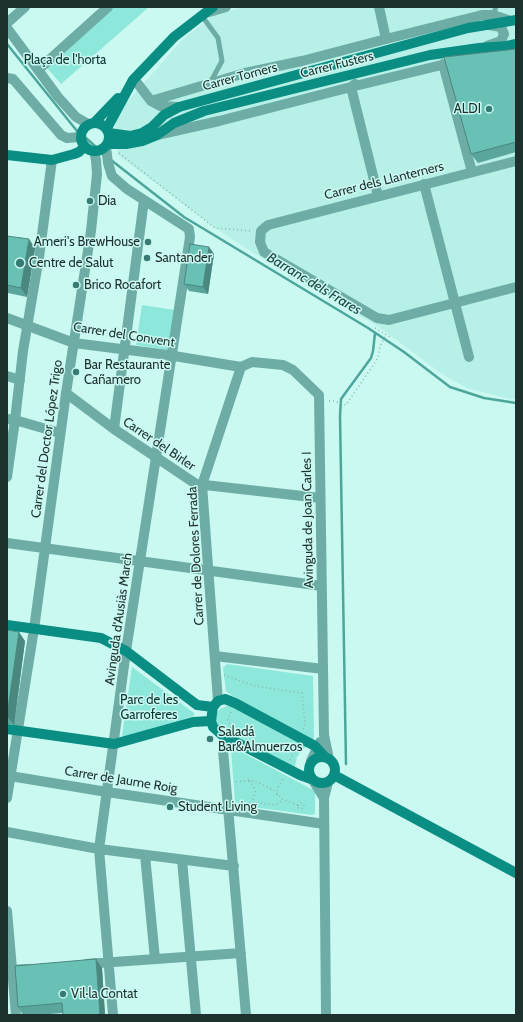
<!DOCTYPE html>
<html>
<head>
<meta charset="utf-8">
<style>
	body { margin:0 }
	#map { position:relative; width:523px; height:1022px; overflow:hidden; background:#caf9f2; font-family:Cabin,sans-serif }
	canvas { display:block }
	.frame { position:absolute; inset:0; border:8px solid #1d302d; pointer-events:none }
</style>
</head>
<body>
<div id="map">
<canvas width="523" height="1022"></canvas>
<div class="frame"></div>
</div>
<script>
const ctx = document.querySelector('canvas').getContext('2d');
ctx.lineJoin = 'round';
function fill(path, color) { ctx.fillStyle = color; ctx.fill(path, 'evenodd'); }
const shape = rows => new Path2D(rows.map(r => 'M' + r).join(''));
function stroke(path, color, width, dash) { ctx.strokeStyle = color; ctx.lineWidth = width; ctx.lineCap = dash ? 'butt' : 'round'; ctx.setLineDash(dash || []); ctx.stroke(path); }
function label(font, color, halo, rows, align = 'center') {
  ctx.font = font + ' Cabin,sans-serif'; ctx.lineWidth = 3; ctx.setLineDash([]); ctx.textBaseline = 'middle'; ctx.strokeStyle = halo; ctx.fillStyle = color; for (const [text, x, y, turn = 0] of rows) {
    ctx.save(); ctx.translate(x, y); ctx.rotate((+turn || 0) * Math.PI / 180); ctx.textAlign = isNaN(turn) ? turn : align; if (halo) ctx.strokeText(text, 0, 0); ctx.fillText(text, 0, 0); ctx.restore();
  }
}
fill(shape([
	[243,7,516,7,516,398,510,399,467,388,442,374,379,327,252,252,215,228,118,155,115,120,128,101,184,38,214,15]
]), '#b7f0e7');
fill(shape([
	[103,7,149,7,61,84,41,61],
	[142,305,175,310,168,350,136,345],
	[227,664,313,676,314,738,313,740,231,695,226,691,223,668],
	[132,667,194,713,194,716,124,737,122,736],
	[227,706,232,706,308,746,303,749,297,757,295,766,295,770,222,731,215,724,217,713,220,709],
	[234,748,315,791,315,814,312,815,237,805,235,801,231,750]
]), '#8ee7db');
stroke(shape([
	[7,44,77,131],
	[86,138,96,147],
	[111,160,184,217,368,328,404,352,450,387,484,398,516,403],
	[346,764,340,416,341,399,371,358,373,351,375,333]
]), '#4ca69c', 2.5);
stroke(shape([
	[119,153,215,228,251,231],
	[375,328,392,338],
	[329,401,334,401,346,405,378,358,380,346,386,335],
	[224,675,255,686,302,693,305,724,303,730],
	[231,712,229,715,228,721,231,728,233,730],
	[290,760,297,745],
	[249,781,253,785,255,791,254,797,251,802],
	[236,782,249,780,259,783,275,791,283,800,298,805],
	[277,795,278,787,284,777],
	[249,803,253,802,275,805,283,800],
	'298 806a3 3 0 1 1 6 0a3 3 0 1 1-6 0Z'
]), '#8db2ac', 1.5, [1, 3]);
stroke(shape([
	[493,15,496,7],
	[202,16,218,38,222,61,210,83]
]), '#6eada5', 5);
stroke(shape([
	[379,7,386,39],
	[206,13,226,7],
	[7,23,25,7],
	[7,28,58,97,76,117,88,124],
	[487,46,501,41,504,34,501,27,489,25],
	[443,64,472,172],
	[38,70,108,7],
	[7,78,13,79,61,135,67,138,81,137],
	[133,80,138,84,151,101,160,106,179,107],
	[355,84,351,87,378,196],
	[151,101,245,73,302,61,386,39,482,15,493,15,508,20],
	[157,135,219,121,351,87,458,61],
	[106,147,108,163,112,176,127,189,189,229,190,237,126,651,99,849,113,1015],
	[516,161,268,225,261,231,260,242,264,252,377,318,389,320,516,287],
	[424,184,469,357],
	[7,318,74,343,168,355,241,367],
	[241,367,252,362,283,365,293,370,319,395,324,735,329,759],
	[7,376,20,380],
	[66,393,114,429,196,484,320,498],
	[7,419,15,420,23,351,39,257,52,160],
	[114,429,144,200],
	[7,477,15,420,60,433],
	[7,543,322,586],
	[215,656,323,669],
	[218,701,202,485,241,367],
	[233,741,223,750,246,1015],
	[311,761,320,742],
	[10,776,107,792,324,824],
	[314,782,324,798,328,782],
	[7,798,34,629,66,393,91,231,97,174,96,160,94,151],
	[324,798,326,1015],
	[7,832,99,849,234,866],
	[145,855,155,959],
	[182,860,196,1015],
	[7,911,16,1015],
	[86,964,241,953],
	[7,970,28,969]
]), '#6eada5', 10);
stroke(shape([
	'81 137a14 14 0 1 1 28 0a14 14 0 1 1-28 0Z',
	[94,123,118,98],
	[107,128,133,80,174,37,213,7],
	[109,133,130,136,142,133,152,127,164,115,179,107,468,28,516,20],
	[108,144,126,144,142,141,157,135,174,123,204,111,430,55,479,48,507,46,516,44],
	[7,155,52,160,74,154,79,152,85,146],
	[7,625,101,638,126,651,197,705,213,707],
	[7,729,114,744,193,722,211,721],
	'309 770a13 13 0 1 1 26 0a13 13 0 1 1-26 0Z',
	[334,775,516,873],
	[311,779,300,775,222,735,213,727,211,721,213,707,218,701,225,699,235,703,315,746,325,757]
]), '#0a8d82', 10);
fill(shape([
	[516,49,516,152,478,163,471,154],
	[7,236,35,248,27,297,8,293,7,291],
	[209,247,214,254,208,294,189,291,184,284],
	[7,630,25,641,14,725,7,724],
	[102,968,105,1015,63,1015,63,1013,37,1015,23,1015,18,1007]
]), '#5aa69d');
fill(shape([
	[29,239,35,248,27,297,21,288],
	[209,247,214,254,208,294,203,287],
	[19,632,25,641,14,725,7,716],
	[96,959,102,968,105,1015,100,1015]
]), '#4a877f');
const building = shape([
	[516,49,516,142,471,154,444,57,516,49],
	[7,236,29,239,21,288,7,285,7,236],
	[190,244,209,247,203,287,184,284,190,244],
	[7,630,19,632,7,716,7,630],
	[96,959,100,1015,63,1015,62,1003,18,1007,15,966,96,959]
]);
fill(building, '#69c1b6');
stroke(building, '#4a877f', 1);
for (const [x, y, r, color] of [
	[489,109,4,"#367c74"],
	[90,201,4,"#367c74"],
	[148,242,4,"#367c74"],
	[147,258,4,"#367c74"],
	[20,263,5,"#367c74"],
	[76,285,4,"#367c74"],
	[76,372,4,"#367c74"],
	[210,739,4,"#367c74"],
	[170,807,4,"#367c74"],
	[63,994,4,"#367c74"]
]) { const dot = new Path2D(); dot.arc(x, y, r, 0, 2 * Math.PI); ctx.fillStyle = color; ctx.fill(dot); stroke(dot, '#caf9f2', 1.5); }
label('13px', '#0b3732', '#caf9f2', [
	["Plaça de l'horta",65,60],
	["Parc de les",149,700],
	["Garroferes",149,715]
]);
label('13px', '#1d302d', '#caf9f2', [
	["Carrer Fusters",337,65,-14],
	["Carrer Torners",240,77,-15],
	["Carrer dels Llanterners",384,181,-14],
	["Carrer del Convent",124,335,9],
	["Carrer del Doctor López Trigo",47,439,-82],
	["Carrer del Birler",159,444,34],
	["Avinguda de Joan Carles I",308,520,-91],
	["Carrer de Dolores Ferrada",196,556,-93],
	["Avinguda d'Ausiàs March",119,619,-82],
	["Carrer de Jaume Roig",121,780,9]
]);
label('13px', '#1d302d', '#caf9f2', [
	["ALDI",481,109,"right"],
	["Dia",98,201],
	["Ameri's BrewHouse",140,242,"right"],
	["Santander",155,258],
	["Centre de Salut",29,263],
	["Brico Rocafort",84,285],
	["Bar Restaurante",84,365],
	["Cañamero",84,380],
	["Saladá",218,732],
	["Bar&Almuerzos",218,747],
	["Student Living",178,807],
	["Vil·la Contat",71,994]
], 'left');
label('italic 14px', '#1e4743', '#caf9f2', [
	["Barranc dels Frares",314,284,31]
]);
</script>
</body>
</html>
